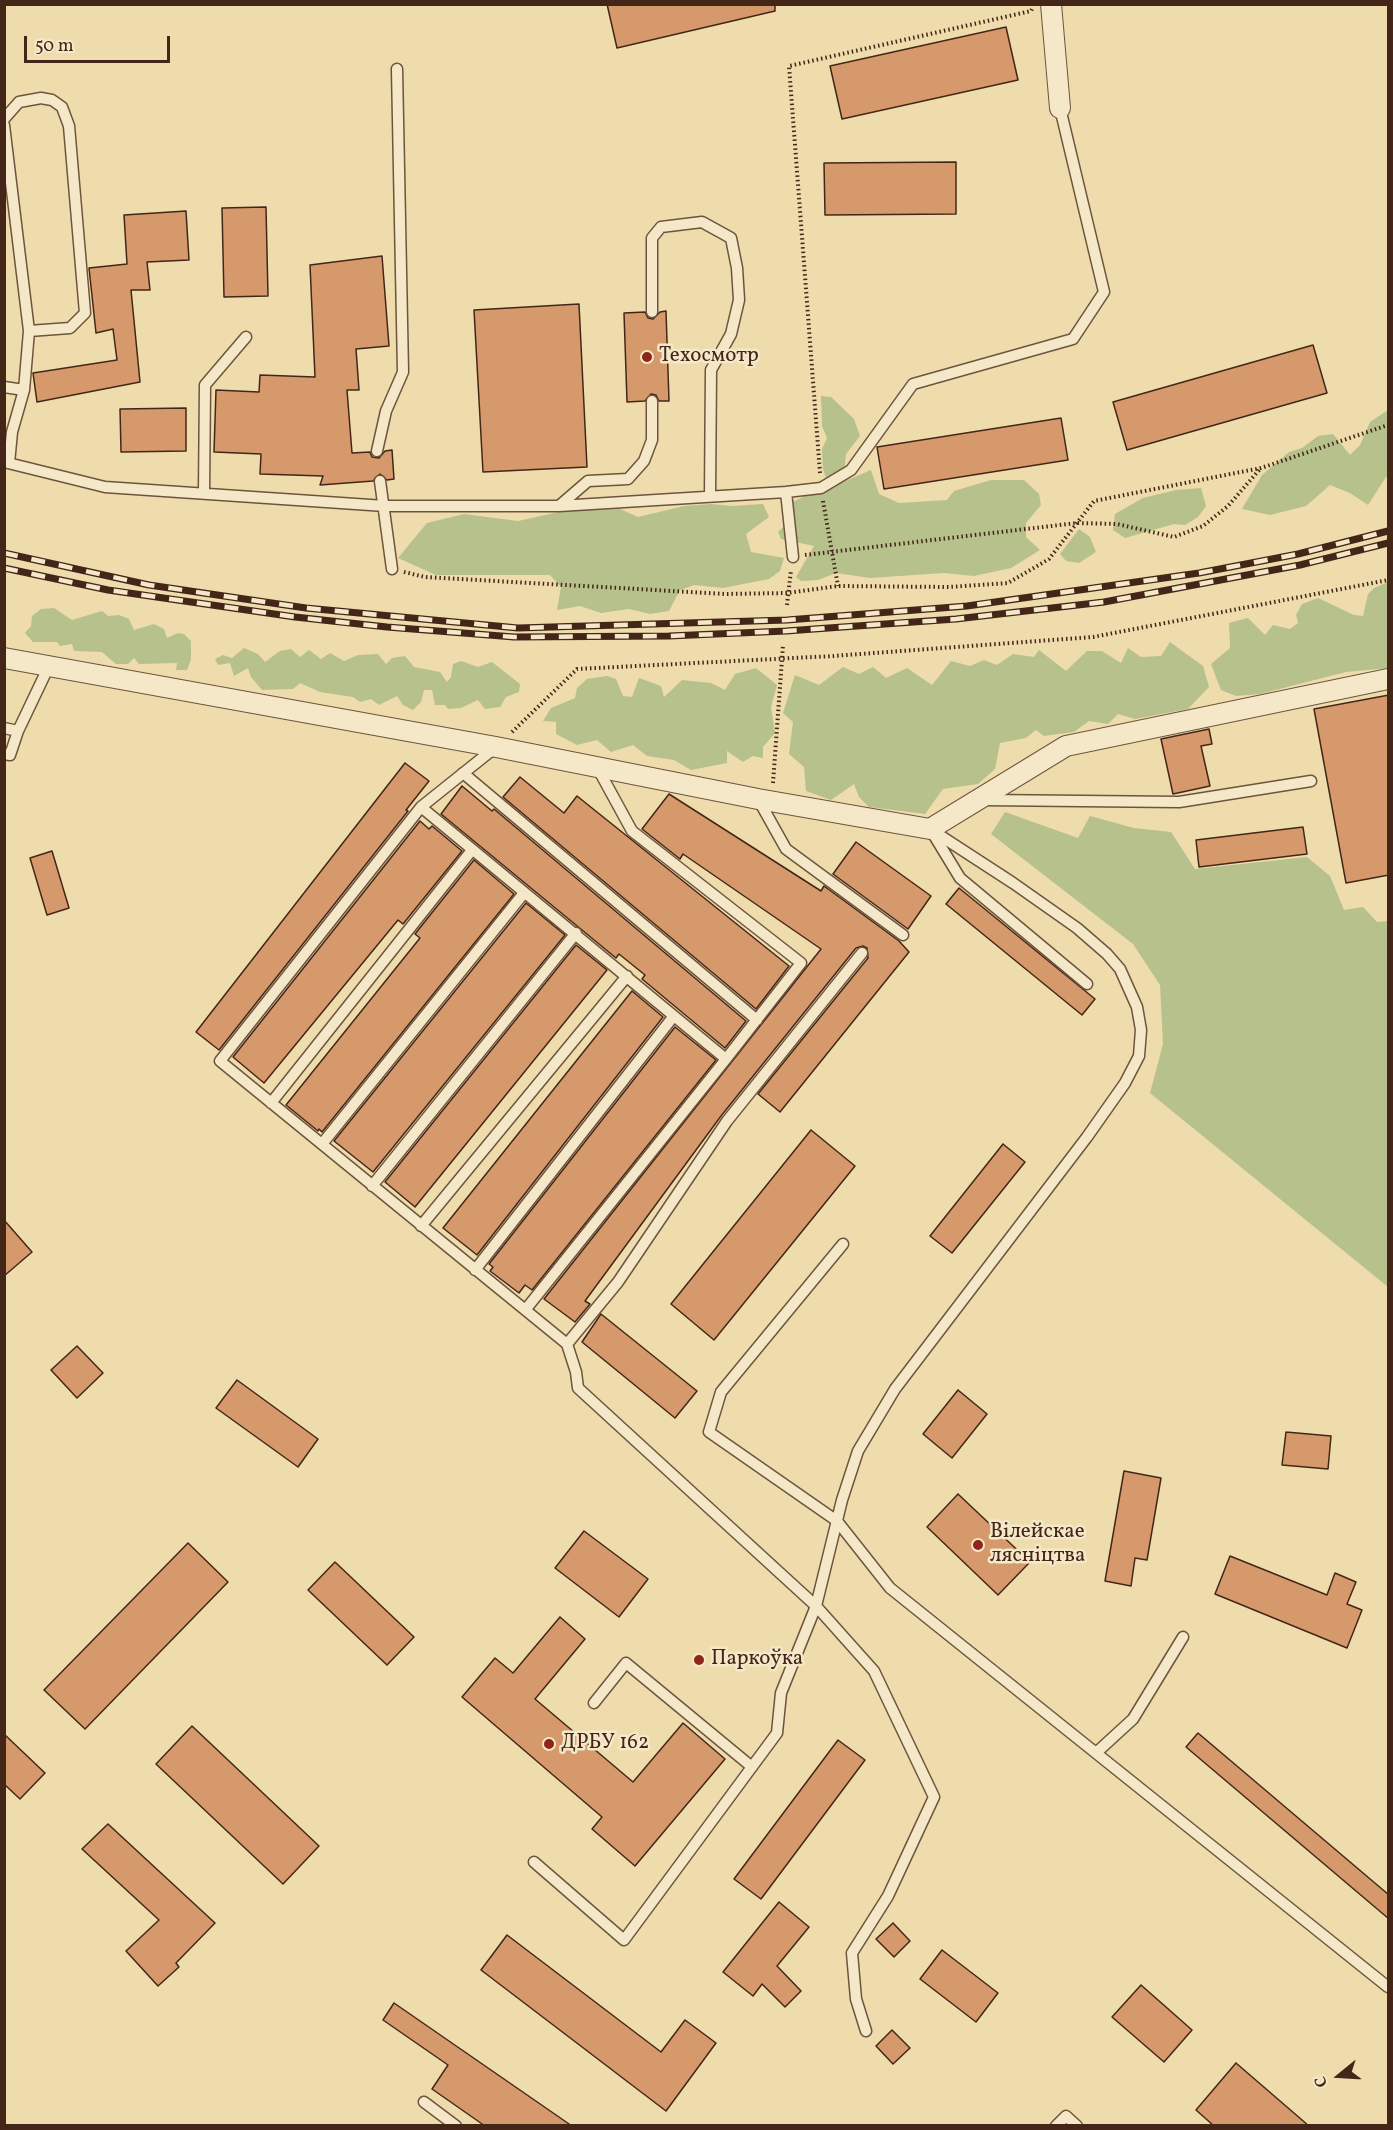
<!DOCTYPE html>
<html>
<head>
<meta charset="utf-8">
<style>
	body { margin:0 }
	#map { position:relative; width:1393px; height:2130px; overflow:hidden; background:#eedcac; font-family:Vollkorn,serif }
	canvas { display:block }
	.frame { position:absolute; inset:0; border:6px solid #442619; pointer-events:none }
	.north { position:absolute; left:1309px; top:2046px; width:60px; height:60px; -webkit-text-stroke:4px #f4e8c9; paint-order:stroke; rotate:252deg; font-size:16px; font-weight:700; line-height:24px; text-align:center; color:#442619 }
	.north::after { content:''; display:block; margin:auto; width:21px; height:27px; background:#442619; clip-path:polygon(50% 0,100% 100%,50% 72%,0 100%) }
	.scale { position:absolute; left:24px; top:36px; width:146px; height:27px; box-sizing:border-box; border:3px solid #442619; border-top:0; padding-left:8px; font-size:18px; line-height:21px; white-space:nowrap; color:#442619; -webkit-text-stroke:4px #f4e8c9; paint-order:stroke }
</style>
</head>
<body>
<div id="map">
<canvas width="1393" height="2130"></canvas>
<div class="frame"></div>
<div class="north">С</div>
<div class="scale">50 m</div>
</div>
<script>
const ctx = document.querySelector('canvas').getContext('2d');
ctx.lineJoin = 'round';
function fill(path, color) { ctx.fillStyle = color; ctx.fill(path, 'evenodd'); }
const shape = rows => new Path2D(rows.map(r => 'M' + r).join(''));
function stroke(path, color, width, dash) { ctx.strokeStyle = color; ctx.lineWidth = width; ctx.lineCap = dash ? 'butt' : 'round'; ctx.setLineDash(dash || []); ctx.stroke(path); }
function label(font, color, halo, rows, align = 'center') {
  ctx.font = font + ' Vollkorn,serif'; ctx.lineWidth = 5; ctx.setLineDash([]); ctx.textBaseline = 'middle'; ctx.strokeStyle = halo; ctx.fillStyle = color; for (const [text, x, y, turn = 0] of rows) {
    ctx.save(); ctx.translate(x, y); ctx.rotate((+turn || 0) * Math.PI / 180); ctx.textAlign = isNaN(turn) ? turn : align; if (halo) ctx.strokeText(text, 0, 0); ctx.fillText(text, 0, 0); ctx.restore();
  }
}
fill(shape([
	[821,396,831,397,854,419,860,436,846,454,843,482,871,470,879,494,899,503,947,500,954,491,991,480,1024,480,1039,494,1041,505,1026,523,1026,537,1040,550,1011,568,974,576,944,573,870,578,836,573,818,580,801,581,796,577,814,546,781,539,778,532,789,521,789,504,828,484,823,469,822,449,827,438,822,426],
	[1388,410,1388,477,1386,477,1368,505,1350,493,1330,485,1306,506,1270,515,1242,509,1262,475,1289,452,1302,448,1318,436,1333,434,1350,455,1360,445,1370,422],
	[1201,488,1206,506,1198,517,1185,525,1174,524,1125,538,1113,530,1115,514,1143,498,1176,490],
	[711,504,731,506,763,504,769,517,746,534,751,552,784,558,780,571,769,579,723,588,694,585,680,590,669,611,650,614,629,609,601,613,580,606,557,610,561,587,550,575,436,575,398,558,427,523,464,514,518,521,568,510,620,509,638,517,684,506],
	[1079,529,1090,537,1096,552,1079,563,1066,561,1060,554],
	[1388,582,1388,668,1346,672,1260,694,1236,696,1221,690,1211,664,1230,648,1229,623,1248,618,1265,635,1273,625,1290,629,1298,623,1296,615,1302,604,1318,598,1354,615,1363,616,1368,594,1374,588],
	[54,608,72,620,102,611,108,616,119,615,129,619,134,630,154,624,164,629,167,638,178,633,184,634,191,641,191,659,187,670,176,670,177,663,139,664,134,658,128,664,116,664,102,652,74,651,72,644,60,646,57,642,33,642,25,633,31,626,32,616,41,609],
	[1170,642,1203,666,1209,687,1188,709,1135,719,1118,714,1108,724,1089,721,1074,732,1044,736,1036,730,1026,738,1000,743,995,769,978,784,943,789,925,814,869,807,859,797,854,784,831,800,806,791,804,767,789,754,793,722,783,713,795,675,819,685,843,667,859,674,873,667,886,678,907,668,932,685,951,661,970,666,984,660,997,665,1013,654,1034,657,1039,650,1066,671,1087,651,1102,651,1121,663,1128,648,1141,657,1161,656],
	[244,648,258,654,265,662,280,651,291,649,300,657,309,650,321,659,330,653,344,661,358,655,378,654,386,664,392,658,405,656,414,667,440,672,447,682,451,677,453,664,461,661,478,667,492,662,520,684,519,692,506,697,500,707,485,709,478,700,461,708,448,709,445,705,435,705,432,690,424,690,421,702,413,710,403,705,397,696,379,705,371,699,360,702,353,697,320,692,300,683,293,689,262,690,251,677,248,668,234,676,230,663,218,665,215,659,223,655,232,658],
	[756,668,777,685,771,707,775,733,763,747,763,758,753,756,743,762,727,751,727,763,691,770,674,760,647,756,633,745,611,752,597,740,577,745,556,734,556,722,543,721,551,708,575,698,577,688,587,679,607,676,616,679,623,696,632,697,639,678,661,686,664,697,682,680,711,683,725,690,735,674],
	[1005,812,1078,838,1090,816,1134,828,1171,832,1195,869,1307,857,1330,876,1344,910,1363,907,1377,922,1388,921,1388,1287,1150,1093,1163,1044,1160,985,1133,944,991,834]
]), '#b6c18c');
const building = shape([
	[607,4,775,4,775,11,617,48,607,4],
	[1006,27,1018,80,842,119,830,66,1006,27],
	[956,162,956,214,825,215,824,163,956,162],
	[266,207,268,296,224,297,222,208,266,207],
	[186,211,189,260,147,262,150,290,131,290,140,382,37,402,33,373,117,360,113,329,96,333,89,268,127,264,124,215,186,211],
	[382,256,389,346,356,349,359,390,347,390,352,453,370,452,372,457,379,458,385,451,392,450,394,479,387,480,380,474,373,481,320,485,323,476,260,474,261,454,214,452,216,390,259,392,260,375,315,377,310,265,382,256],
	[579,304,587,467,483,472,474,310,579,304],
	[666,311,669,401,659,401,656,395,651,394,645,401,627,402,624,313,645,312,648,318,653,319,660,312,666,311],
	[1313,345,1327,393,1127,450,1113,402,1313,345],
	[186,408,186,451,121,452,120,409,186,408],
	[1061,418,1068,460,884,489,877,447,1061,418],
	[1389,695,1389,875,1346,883,1314,709,1389,695],
	[1209,729,1212,744,1201,746,1210,786,1173,794,1161,739,1209,729],
	[405,763,429,781,406,810,408,811,219,1050,196,1032,405,763],
	[520,777,564,813,577,796,789,966,756,1009,503,797,520,777],
	[462,786,492,811,494,809,746,1021,725,1048,642,979,645,975,619,954,616,958,441,814,462,786],
	[669,794,821,891,824,886,899,941,909,952,780,1112,758,1094,868,958,867,948,863,946,856,948,721,1116,585,1301,590,1304,575,1322,544,1299,821,949,683,854,680,859,642,829,669,794],
	[420,821,429,829,432,826,462,851,403,924,398,920,264,1083,233,1057,420,821],
	[1303,827,1307,854,1199,867,1196,840,1303,827],
	[856,842,931,896,908,929,833,874,856,842],
	[52,851,69,908,47,915,30,858,52,851],
	[474,860,514,894,322,1132,319,1129,318,1131,286,1105,420,938,415,934,474,860],
	[959,888,1095,999,1082,1015,946,904,959,888],
	[526,903,565,935,373,1172,334,1141,526,903],
	[576,945,607,970,415,1207,385,1182,576,945],
	[632,991,663,1017,477,1255,443,1228,632,991],
	[675,1027,716,1060,532,1290,525,1285,519,1293,490,1271,493,1267,489,1264,675,1027],
	[811,1130,855,1166,714,1340,671,1304,811,1130],
	[1003,1144,1025,1162,952,1253,930,1236,1003,1144],
	[4,1220,32,1252,4,1276,4,1220],
	[601,1314,697,1391,675,1418,582,1342,601,1314],
	[77,1346,103,1373,77,1398,51,1370,77,1346],
	[237,1380,318,1439,298,1467,216,1408,237,1380],
	[958,1390,987,1414,952,1458,923,1434,958,1390],
	[1286,1432,1331,1436,1328,1469,1282,1465,1286,1432],
	[1124,1471,1161,1478,1147,1560,1135,1558,1131,1586,1105,1581,1124,1471],
	[958,1494,1030,1562,998,1595,927,1527,958,1494],
	[584,1531,648,1579,619,1617,555,1568,584,1531],
	[188,1543,228,1582,85,1729,44,1690,188,1543],
	[1230,1556,1327,1595,1335,1573,1356,1582,1347,1604,1362,1610,1347,1648,1215,1594,1230,1556],
	[335,1562,414,1637,387,1665,308,1590,335,1562],
	[560,1617,585,1639,535,1699,633,1782,683,1723,725,1759,635,1866,592,1829,602,1817,462,1697,495,1658,513,1673,560,1617],
	[192,1726,319,1846,283,1884,156,1764,192,1726],
	[1198,1733,1389,1895,1389,1919,1186,1747,1198,1733],
	[4,1734,45,1773,20,1799,4,1784,4,1734],
	[838,1740,865,1760,761,1899,734,1879,838,1740],
	[108,1824,215,1923,176,1963,179,1967,158,1986,126,1951,159,1920,82,1849,108,1824],
	[779,1902,809,1927,777,1966,801,1991,785,2007,762,1984,753,1996,723,1972,779,1902],
	[893,1923,910,1941,894,1957,876,1939,893,1923],
	[507,1935,661,2052,685,2020,716,2043,666,2111,481,1970,507,1935],
	[942,1950,998,1993,976,2022,920,1979,942,1950],
	[1141,1985,1192,2030,1164,2062,1112,2017,1141,1985],
	[394,2003,572,2126,485,2126,432,2089,448,2065,383,2020,394,2003],
	[892,2030,910,2048,893,2064,876,2046,892,2030],
	[1236,2063,1309,2126,1214,2126,1196,2110,1236,2063]
]);
fill(building, '#d6996b');
stroke(building, '#442619', 1.5);
const service = shape([
	[4,119,19,102,41,98,52,100,62,107,69,126,85,313,70,328,29,331],
	[4,125,29,331,24,390,12,432,9,463],
	[652,312,652,238,661,227,702,222,731,238,737,268,739,300,731,334,711,370,710,495],
	[4,387,24,390],
	[377,451,386,411,403,372,397,69],
	[4,462,105,487,385,506,559,506,786,492,793,557],
	[380,481,392,569],
	[786,492,821,488,851,470,913,384,1073,339,1104,292,1060,108],
	[204,493,205,385,246,337],
	[559,506,588,481,628,479,644,461,652,440,652,401],
	[4,728,18,731,48,668],
	[496,747,421,807,220,1061,567,1344,576,1372,578,1388,816,1606,874,1671,934,1797,888,1896,852,1953,856,1999,866,2031],
	[4,754,10,755,18,731],
	[597,767,632,831,801,963,726,1059],
	[463,773,757,1020],
	[758,799,786,849,903,935],
	[984,800,1179,802,1311,781],
	[421,807,726,1059,526,1309],
	[932,832,960,878,1087,984],
	[271,1103,472,850],
	[322,1144,524,893],
	[372,1186,576,933],
	[421,1226,627,976],
	[843,1244,721,1392,709,1432,837,1521,890,1588,1388,1987],
	[475,1270,673,1017],
	[567,1344,618,1282,727,1121,862,953],
	[594,1703,626,1663,752,1767],
	[1097,1752,1133,1719,1183,1637],
	[534,1862,624,1940,777,1733,781,1693,816,1606,842,1500,858,1451,895,1389,1087,1137,1125,1083,1139,1056,1141,1030,1137,1007,1120,969,1107,954,1077,928,1013,883,930,829],
	[424,2102,456,2126],
	[1056,2126,1066,2116,1077,2126]
]);
const minor = shape([
	[1051,4,1060,108],
	[4,658,496,747,758,799,930,829,1066,746,1388,679]
]);
stroke(service, '#6e543e', 13);
stroke(minor, '#6e543e', 22);
stroke(shape([
	[820,473,789,66,1031,11,1032,9],
	[823,501,838,586],
	[805,555,1077,523,1117,524,1174,537,1203,526,1228,506,1260,469],
	[404,572,425,577,725,594,787,593,838,586,949,587,1008,583,1049,559,1094,501,1261,468,1388,425],
	[787,605,791,570],
	[512,732,577,669,833,656,1093,637,1388,580],
	[773,783,783,645]
]), '#442619', 4, [1.5, 3]);
stroke(service, '#f4e8c9', 10);
stroke(minor, '#f4e8c9', 20);
const rail = shape([
	[4,553,149,585,306,608,518,628,787,620,967,606,1199,573,1298,554,1388,531],
	[4,568,108,590,295,617,387,627,514,637,669,636,786,631,956,619,1104,602,1300,565,1388,543]
]);
stroke(rail, '#442619', 7);
stroke(rail, '#f4e8c9', 4.5, [14]);
for (const [x, y, r, color] of [
	[647,357,6,"#8f2418"],
	[978,1545,6,"#8f2418"],
	[699,1660,6,"#8f2418"],
	[549,1744,6,"#8f2418"]
]) { const dot = new Path2D(); dot.arc(x, y, r, 0, 2 * Math.PI); ctx.fillStyle = color; ctx.fill(dot); stroke(dot, '#f4e8c9', 2); }
label('21px', '#442619', '#f4e8c9', [
	["Техосмотр",659,357],
	["Вілейскае",990,1533],
	["лясніцтва",990,1557],
	["Паркоўка",711,1660],
	["ДРБУ 162",561,1744]
], 'left');
</script>
</body>
</html>
